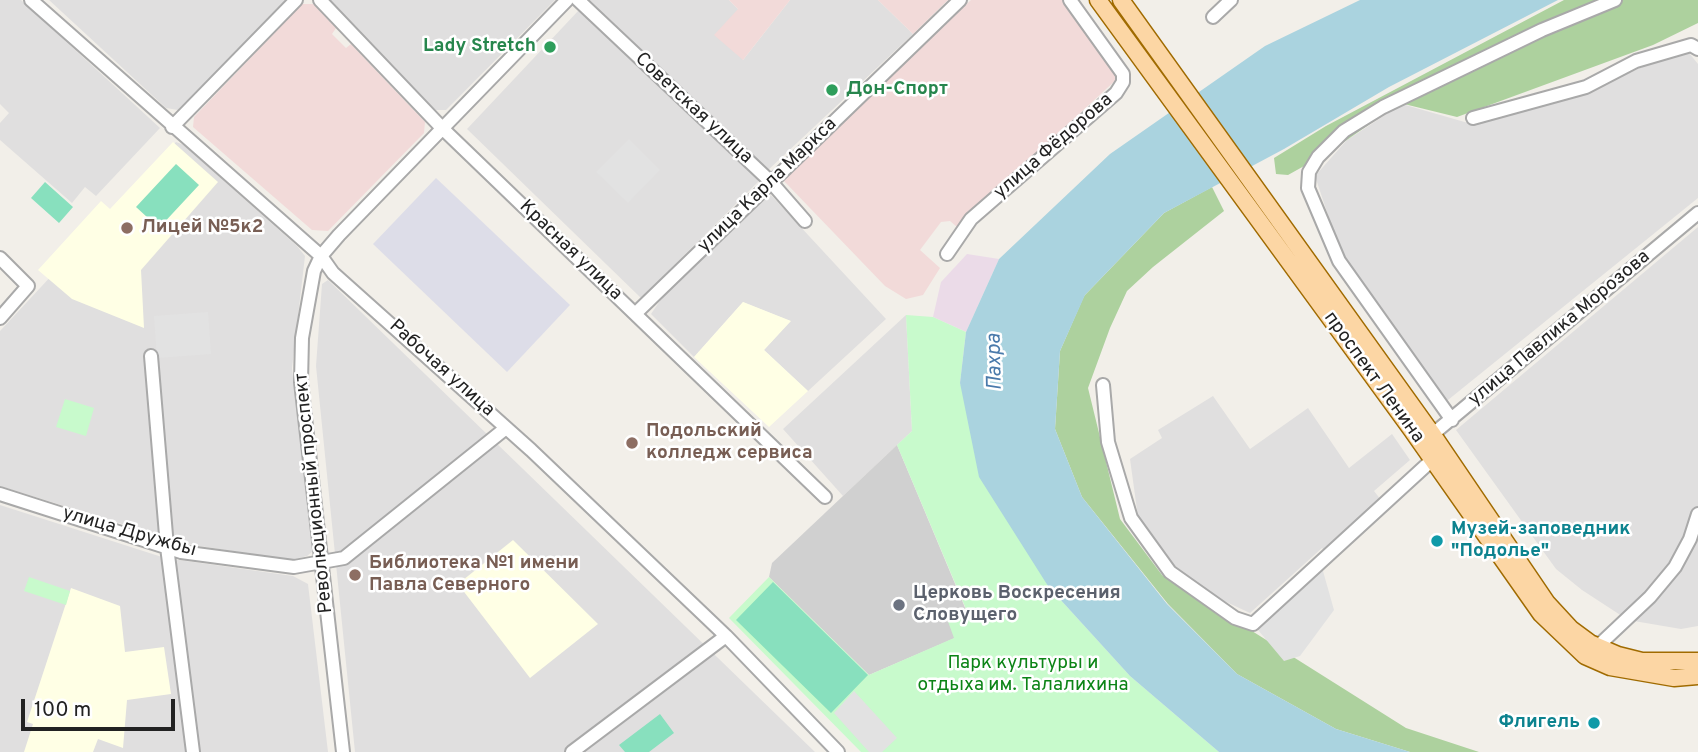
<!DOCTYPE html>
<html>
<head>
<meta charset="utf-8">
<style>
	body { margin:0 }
	#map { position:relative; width:1698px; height:752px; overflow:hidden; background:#f2efe9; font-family:Overpass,sans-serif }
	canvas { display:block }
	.scale { position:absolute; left:21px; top:699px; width:154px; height:32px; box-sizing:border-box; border:4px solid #222; border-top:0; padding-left:9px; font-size:21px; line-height:24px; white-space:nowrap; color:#222; -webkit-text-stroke:5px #fff; paint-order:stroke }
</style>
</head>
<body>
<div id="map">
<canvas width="1698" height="752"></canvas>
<div class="scale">100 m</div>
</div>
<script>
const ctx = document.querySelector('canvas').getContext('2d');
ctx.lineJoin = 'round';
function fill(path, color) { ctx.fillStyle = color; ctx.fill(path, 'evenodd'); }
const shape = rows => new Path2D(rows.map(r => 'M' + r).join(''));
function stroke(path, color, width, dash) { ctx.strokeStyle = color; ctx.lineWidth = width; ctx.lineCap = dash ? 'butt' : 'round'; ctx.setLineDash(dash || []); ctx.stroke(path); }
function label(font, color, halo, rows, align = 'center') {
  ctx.font = font + ' Overpass,sans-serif'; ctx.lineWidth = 5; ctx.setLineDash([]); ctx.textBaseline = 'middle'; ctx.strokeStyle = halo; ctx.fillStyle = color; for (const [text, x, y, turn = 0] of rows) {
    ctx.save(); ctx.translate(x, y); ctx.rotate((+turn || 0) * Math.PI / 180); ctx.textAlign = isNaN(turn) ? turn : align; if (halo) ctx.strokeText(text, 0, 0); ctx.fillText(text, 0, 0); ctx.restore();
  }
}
fill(shape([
	[0,0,21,0,160,128,96,196,85,187,72,203,0,140,0,123,9,113,0,104],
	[49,0,286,0,178,110,166,108],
	[327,0,555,0,446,110,432,110],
	[585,0,729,0,738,9,743,60,790,0,878,0,913,34,766,172],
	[579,10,759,181,641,298,467,129],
	[1685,48,1698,64,1698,198,1443,404,1341,254,1315,176,1347,140,1402,104,1475,125,1582,94],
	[176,142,184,145,297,246,305,256,292,368,313,551,307,556,292,560,186,544,0,486,0,331],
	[771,195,886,319,808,391,764,350,790,321,743,302,694,357,651,314,666,292,746,214],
	[1698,227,1698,626,1681,629,1628,620,1582,590,1556,569,1456,430],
	[328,280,815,752,355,752,316,366,322,284],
	[906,315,912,431,843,496,783,429],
	[1213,396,1250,449,1308,408,1349,468,1392,434,1410,460,1374,491,1381,500,1326,553,1322,548,1250,613,1222,600,1174,567,1138,517,1130,459,1162,438,1158,430],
	[0,505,165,558,293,576,308,584,328,752,0,752]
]), '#e0dfdf');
fill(shape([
	[729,0,790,0,743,60,714,35,738,9],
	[878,0,948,0,913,34],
	[971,0,1063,0,1118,78,957,227,950,221,941,222,920,250,940,268,923,295,906,299,885,286,783,180],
	[302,4,313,4,336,28,332,34,346,48,351,44,425,122,424,133,328,231,312,230,193,127,194,117]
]), '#f2dad9');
fill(shape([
	[967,254,999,259,966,332,933,317,941,282]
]), '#ebdbe8');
fill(shape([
	[173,142,218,182,141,270,144,328,72,299,38,270,101,201,110,209],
	[743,302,791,321,764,350,808,391,769,427,694,357],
	[513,540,598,624,530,678,458,584],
	[71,588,120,606,125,652,164,647,171,694,127,700,123,748,98,739,93,752,24,752,33,724,27,722]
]), '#ffffe5');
fill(shape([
	[897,445,966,610,955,638,869,675,769,577,772,563]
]), '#d0d0d0');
fill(shape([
	[1564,0,1698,0,1698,23,1653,45,1457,117,1400,103,1331,151,1288,175,1276,174,1274,158,1326,126],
	[1212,187,1224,211,1153,267,1127,291,1110,328,1088,388,1120,519,1162,575,1225,620,1252,631,1406,728,1479,752,1410,752,1336,729,1237,674,1168,604,1082,497,1055,429,1060,351,1084,296,1164,213]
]), '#add19e');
fill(shape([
	[906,315,933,317,966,332,960,383,1048,586,1130,676,1219,752,861,752,729,618,769,577,869,675,954,638,946,616,966,609,897,445,912,431],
	[65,399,94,408,86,436,56,427],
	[29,577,70,591,66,605,24,591]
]), '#c8facc');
fill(shape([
	[176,164,199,185,159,228,136,207],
	[45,182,73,207,59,223,31,198],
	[773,582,868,675,831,713,736,620],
	[660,714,674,733,649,752,625,752,619,745]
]), '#88e0be');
fill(shape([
	[629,139,660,170,628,203,596,172],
	[208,312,211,354,157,358,154,316],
	[1321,564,1334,610,1300,656,1284,661,1253,624],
	[854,691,897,738,882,752,869,752,834,713]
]), '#e2e2e2');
fill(shape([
	[436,178,570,305,507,372,373,244]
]), '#dddde8');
fill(shape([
	[1360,0,1558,0,1389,87,1284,149,1164,213,1085,295,1060,351,1055,429,1082,497,1167,604,1237,674,1336,729,1410,752,1219,752,1130,676,1048,586,979,477,960,383,966,332,999,259,1110,154,1265,46]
]), '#aad3df');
const minor = shape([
	[31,0,321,256,333,273,531,450,726,636,838,752],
	[320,0,442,128,825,497],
	[578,0,771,182,805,221],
	[1213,17,1231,0],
	[1473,118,1586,87,1636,61,1691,45,1698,49],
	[172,127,296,0],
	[947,254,971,219,1116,93,1123,82,1123,74,1070,0],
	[0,258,28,286,0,318],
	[636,313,960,0],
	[151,356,167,547,193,752],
	[1103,385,1108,442,1131,518,1170,572,1235,618,1253,624,1432,460],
	[1452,420,1339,261,1308,188,1309,172,1318,157,1344,131,1383,107,1542,30,1615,0],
	[1427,439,1698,213],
	[0,494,181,552,294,567,344,558,506,428],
	[1597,647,1650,597,1675,567,1690,539,1698,514],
	[343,752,301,382,302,338,314,271,321,256,339,235,567,0],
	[572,752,726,636]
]);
const major = shape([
	[1098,0,1411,429,1541,614,1585,656,1610,667,1674,678,1698,676],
	[1121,0,1433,435,1547,603,1571,629,1590,643,1618,655,1642,661,1698,661]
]);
stroke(minor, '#a9a9a9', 16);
stroke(major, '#a06b00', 19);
stroke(minor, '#fff', 12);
stroke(major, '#fcd6a4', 16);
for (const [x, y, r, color] of [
	[550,47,7,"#2e9e5b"],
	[832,90,7,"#2e9e5b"],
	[127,228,7,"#8d6e63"],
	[632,443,7,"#8d6e63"],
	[1437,541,7,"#0f9aa8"],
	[355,575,7,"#8d6e63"],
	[899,605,7,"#6b7280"],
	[1594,723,7,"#0f9aa8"]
]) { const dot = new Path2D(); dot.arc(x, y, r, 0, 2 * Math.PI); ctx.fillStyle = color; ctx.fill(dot); stroke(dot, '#fff', 2.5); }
label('bold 19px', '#27864d', '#fff', [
	["Lady Stretch",536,47],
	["Дон-Спорт",846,90,"left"]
], 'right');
label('19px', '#222', '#fff', [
	["Советская улица",693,109,43],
	["улица Фёдорова",1054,147,-41],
	["улица Карла Маркса",768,186,-44],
	["Красная улица",570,251,44],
	["улица Павлика Морозова",1560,329,-40],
	["Рабочая улица",441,369,42],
	["проспект Ленина",1373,378,54],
	["Революционный проспект",315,493,-96],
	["улица Дружбы",129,533,16]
]);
label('bold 19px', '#785e54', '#fff', [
	["Лицей №5к2",141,228],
	["Подольский",646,432],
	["колледж сервиса",646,454],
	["Библиотека №1 имени",369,564],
	["Павла Северного",369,586]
], 'left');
label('bold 19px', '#0d838f', '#fff', [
	["Музей-заповедник",1451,530],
	["\"Подолье\"",1451,552],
	["Флигель",1580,723,"right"]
], 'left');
label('bold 19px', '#5b616d', '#fff', [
	["Церковь Воскресения",913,594],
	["Словущего",913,616]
], 'left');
label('19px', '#0c8416', '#fff', [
	["Парк культуры и",1023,664],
	["отдыха им. Талалихина",1023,686]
]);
label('italic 21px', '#4a7aab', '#fff', [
	["Пахра",996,362,-91]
]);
</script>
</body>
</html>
